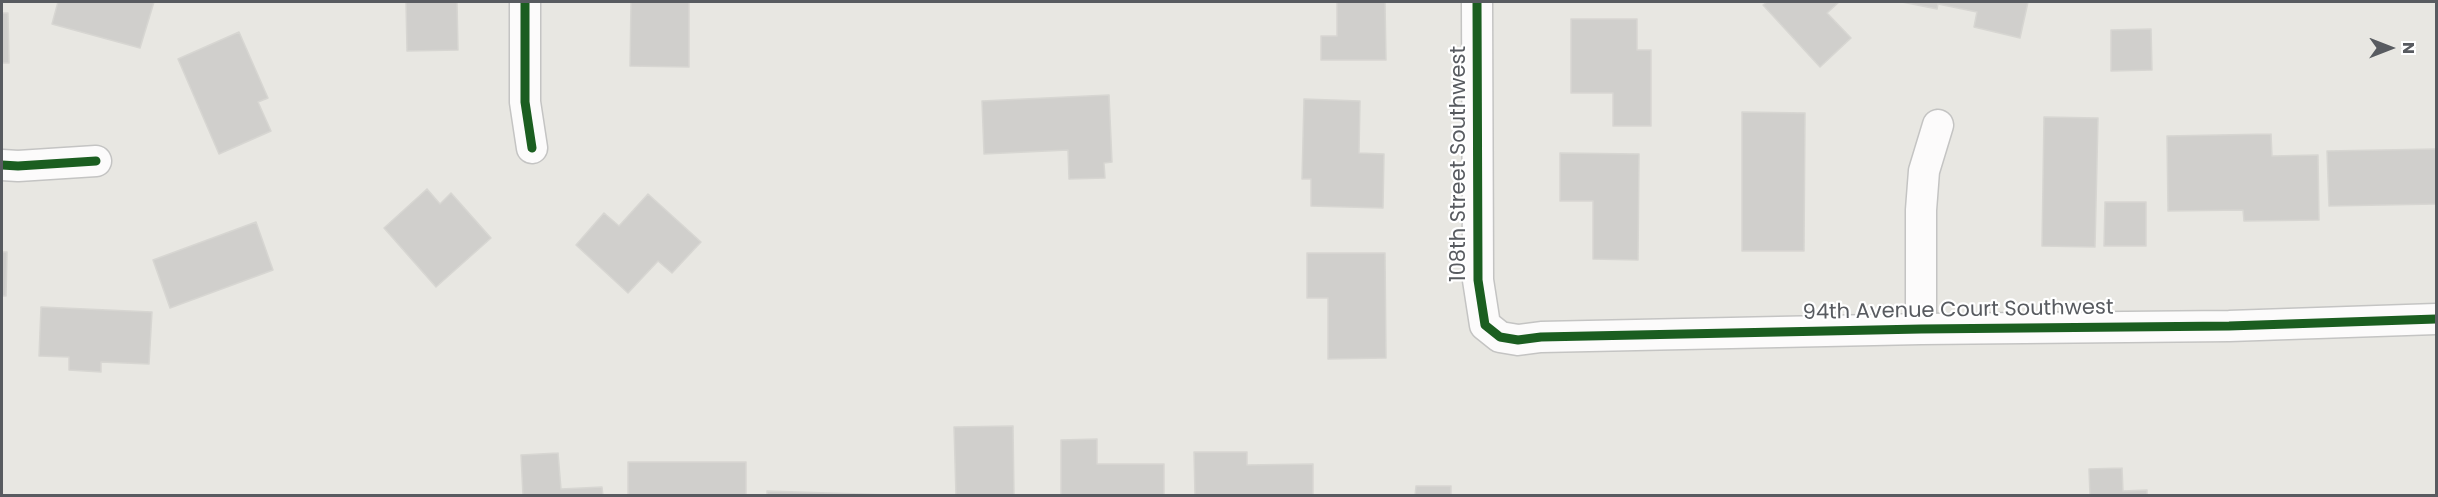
<!DOCTYPE html>
<html>
<head>
<meta charset="utf-8">
<style>
	body { margin:0 }
	#map { position:relative; width:2438px; height:497px; overflow:hidden; background:#e8e7e2; font-family:Poppins,sans-serif }
	canvas { display:block }
	.frame { position:absolute; inset:0; border:3px solid #585b60; pointer-events:none }
	.north { position:absolute; left:2360px; top:18px; width:60px; height:60px; -webkit-text-stroke:4px #fff; paint-order:stroke; rotate:90deg; font-size:16px; font-weight:700; line-height:24px; text-align:center; color:#585b60 }
	.north::after { content:''; display:block; margin:auto; width:21px; height:27px; background:#585b60; clip-path:polygon(50% 0,100% 100%,50% 72%,0 100%) }
</style>
</head>
<body>
<div id="map">
<canvas width="2438" height="497"></canvas>
<div class="frame"></div>
<div class="north">N</div>
</div>
<script>
const ctx = document.querySelector('canvas').getContext('2d');
ctx.lineJoin = 'round';
function fill(path, color) { ctx.fillStyle = color; ctx.fill(path, 'evenodd'); }
const shape = rows => new Path2D(rows.map(r => 'M' + r).join(''));
function stroke(path, color, width, dash) { ctx.strokeStyle = color; ctx.lineWidth = width; ctx.lineCap = dash ? 'butt' : 'round'; ctx.setLineDash(dash || []); ctx.stroke(path); }
function label(font, color, halo, rows, align = 'center') {
  ctx.font = font + ' Poppins,sans-serif'; ctx.lineWidth = 4.5; ctx.setLineDash([]); ctx.textBaseline = 'middle'; ctx.strokeStyle = halo; ctx.fillStyle = color; for (const [text, x, y, turn = 0] of rows) {
    ctx.save(); ctx.translate(x, y); ctx.rotate((+turn || 0) * Math.PI / 180); ctx.textAlign = isNaN(turn) ? turn : align; if (halo) ctx.strokeText(text, 0, 0); ctx.fillText(text, 0, 0); ctx.restore();
  }
}
const building = shape([
	[58,2,154,2,140,48,52,24,58,2],
	[406,2,457,2,458,50,407,51,406,2],
	[631,2,689,2,689,67,630,66,631,2],
	[1337,2,1385,2,1386,60,1321,60,1321,36,1337,36,1337,2],
	[1767,2,1839,2,1827,13,1851,38,1820,67,1763,5,1767,2],
	[1902,2,2028,2,2020,38,1974,27,1977,12,1938,4,1937,9,1902,2],
	[2,13,8,13,9,63,2,63,2,13],
	[1571,19,1637,19,1637,50,1651,50,1651,126,1613,126,1613,93,1571,93,1571,19],
	[2151,29,2152,70,2111,71,2111,30,2151,29],
	[239,32,268,98,258,102,271,131,219,154,178,59,239,32],
	[1109,95,1112,162,1104,163,1105,178,1069,179,1068,150,984,154,982,101,1109,95],
	[1304,99,1360,101,1359,153,1384,154,1383,208,1311,206,1311,179,1302,179,1304,99],
	[1742,112,1805,113,1804,251,1742,251,1742,112],
	[2044,117,2098,118,2095,247,2042,246,2044,117],
	[2271,134,2272,156,2318,155,2319,220,2244,221,2243,210,2168,211,2167,136,2271,134],
	[2436,149,2436,204,2329,206,2327,151,2436,149],
	[1560,153,1639,154,1638,260,1593,259,1593,201,1560,201,1560,153],
	[427,189,440,204,451,193,491,238,436,287,384,228,427,189],
	[648,194,701,242,672,273,658,261,628,293,576,245,604,213,619,226,648,194],
	[2105,202,2146,202,2146,246,2104,246,2105,202],
	[256,222,273,270,170,308,153,260,256,222],
	[2,252,7,252,6,296,2,296,2,252],
	[1307,253,1385,253,1386,358,1328,359,1328,298,1307,298,1307,253],
	[41,307,152,312,149,364,101,362,101,372,69,370,69,357,39,356,41,307],
	[1013,426,1014,496,956,496,954,427,1013,426],
	[1097,439,1097,464,1164,464,1164,496,1061,496,1061,440,1097,439],
	[1194,452,1247,452,1247,465,1313,464,1313,496,1195,496,1194,452],
	[558,453,561,489,602,487,603,496,523,496,521,455,558,453],
	[628,462,746,462,746,496,628,496,628,462],
	[2122,468,2123,491,2147,490,2147,496,2090,496,2089,469,2122,468],
	[1416,486,1451,486,1451,496,1415,496,1416,486],
	[767,491,891,495,891,496,767,496,767,491]
]);
fill(building, '#d0cfcc');
stroke(building, '#d7d6d2', 1.5);
const street = shape([
	[525,2,525,102,532,148],
	[1477,2,1478,280,1485,325,1500,337,1518,340,1541,337,1921,329,2229,326,2436,319],
	[2,165,18,166,96,161],
	[1921,329,1921,210,1924,171,1938,125]
]);
stroke(street, '#c4c4c3', 33);
stroke(street, '#fcfbfb', 30);
stroke(shape([
	[525,2,525,102,532,148],
	[1477,2,1478,280,1485,325,1500,337,1518,340,1541,337,1921,329,2229,326,2436,319],
	[2,165,18,166,96,161]
]), '#1b5e20', 9);
label('21px', '#585b60', '#fff', [
	["108th Street Southwest",1460,164,-90],
	["94th Avenue Court Southwest",1958,311,-1]
]);
</script>
</body>
</html>
